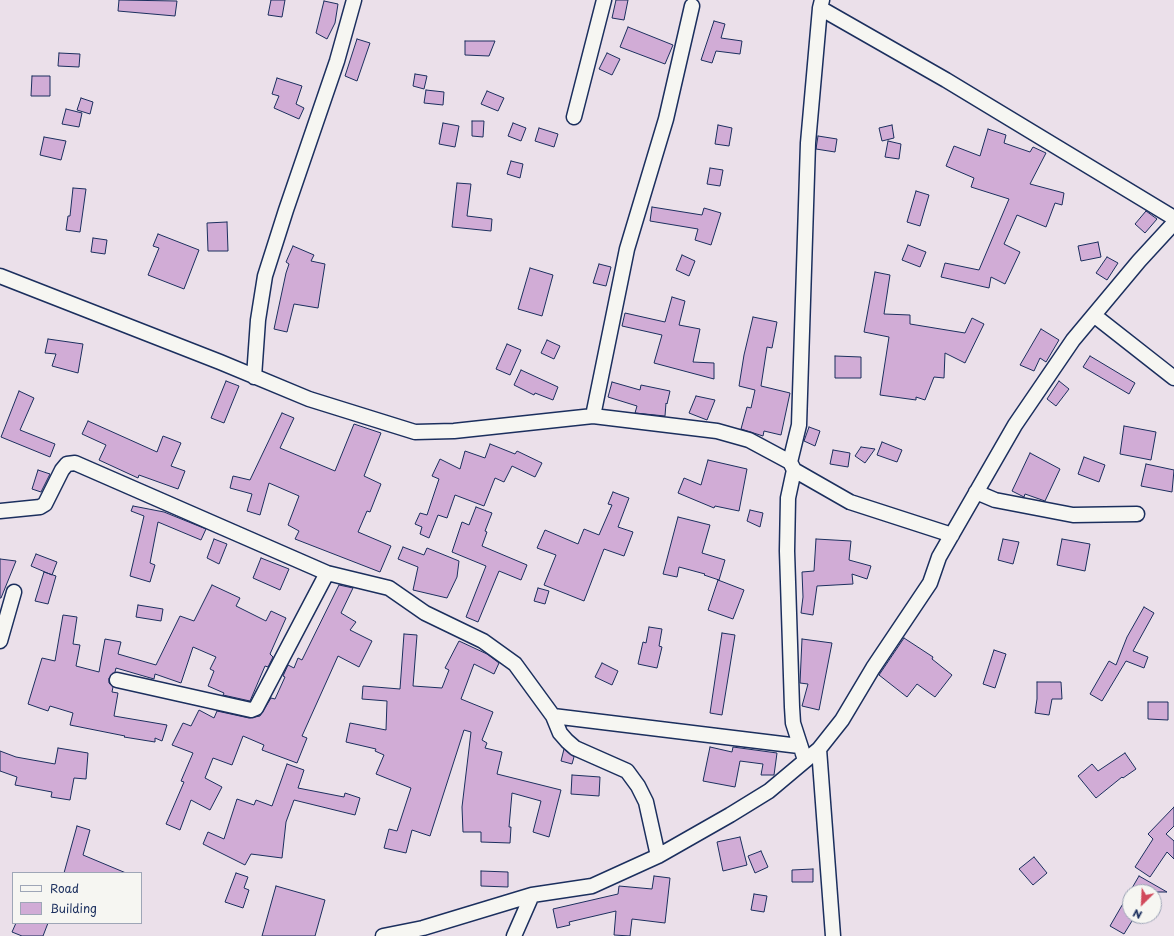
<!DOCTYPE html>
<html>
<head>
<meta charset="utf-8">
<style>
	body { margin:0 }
	#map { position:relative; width:1174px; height:936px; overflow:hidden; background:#ebe0ea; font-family:"Playpen Sans",sans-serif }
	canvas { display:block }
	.legend { position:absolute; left:12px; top:872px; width:130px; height:52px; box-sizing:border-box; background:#f6f6f2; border:1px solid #9ea6b7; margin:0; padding:5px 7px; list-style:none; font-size:12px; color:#1b2f5e }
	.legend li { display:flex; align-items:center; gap:8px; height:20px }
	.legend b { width:20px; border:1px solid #9ea6b7 }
	.north { position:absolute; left:1122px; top:884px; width:40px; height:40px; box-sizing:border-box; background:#f6f6f2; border:1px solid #9ea6b7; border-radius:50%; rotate:204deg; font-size:11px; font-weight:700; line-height:16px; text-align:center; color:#1b2f5e }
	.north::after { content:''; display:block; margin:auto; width:14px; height:18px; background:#d1495b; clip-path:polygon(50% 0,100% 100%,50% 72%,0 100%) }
</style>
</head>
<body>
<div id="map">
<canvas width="1174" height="936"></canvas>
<ul class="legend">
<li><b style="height:5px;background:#f6f6f2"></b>Road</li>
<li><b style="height:11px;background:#d1acd6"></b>Building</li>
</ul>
<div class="north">N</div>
</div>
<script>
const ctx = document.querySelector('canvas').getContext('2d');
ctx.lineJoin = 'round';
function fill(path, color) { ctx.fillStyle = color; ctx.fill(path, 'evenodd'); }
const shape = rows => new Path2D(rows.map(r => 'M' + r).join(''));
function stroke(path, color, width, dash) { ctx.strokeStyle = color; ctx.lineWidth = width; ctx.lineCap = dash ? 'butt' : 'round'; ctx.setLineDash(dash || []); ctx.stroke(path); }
const building = shape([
	[119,0,177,1,175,16,118,11,119,0],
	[271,0,285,0,282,17,268,15,271,0],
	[616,0,628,0,624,20,612,18,616,0],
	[324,1,338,4,335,23,327,39,316,33,324,1],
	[714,21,725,24,721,38,742,41,740,54,716,51,712,63,701,60,714,21],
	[628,27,673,45,665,64,620,47,628,27],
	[357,39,370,43,357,81,345,76,357,39],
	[465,41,495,41,489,56,465,55,465,41],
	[59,53,80,54,79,67,58,66,59,53],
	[607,53,620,59,612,75,599,69,607,53],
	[415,74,427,76,424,89,413,86,415,74],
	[32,76,50,76,50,96,31,96,32,76],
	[277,78,302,86,296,104,304,108,299,119,274,108,279,96,272,94,277,78],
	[426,90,444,92,443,105,424,103,426,90],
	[487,91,504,98,498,111,481,104,487,91],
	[81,98,93,102,90,114,77,110,81,98],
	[66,109,82,113,79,127,62,124,66,109],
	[472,121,484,121,483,137,472,136,472,121],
	[443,123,459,126,455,147,439,144,443,123],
	[513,123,526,128,521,141,508,136,513,123],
	[718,125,732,128,729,146,715,144,718,125],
	[892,125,894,138,882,141,879,128,892,125],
	[539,128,558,134,554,147,535,141,539,128],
	[988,129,1006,135,1004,143,1030,152,1033,147,1046,153,1030,184,1064,193,1062,205,1055,203,1046,227,1017,215,1004,244,1020,252,1005,284,991,277,989,288,941,277,945,263,979,270,1009,199,971,187,974,178,946,166,954,146,980,156,988,129],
	[818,136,837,139,835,152,816,149,818,136],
	[44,137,66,141,61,160,40,155,44,137],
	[888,141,901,144,899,159,885,157,888,141],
	[511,161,523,164,520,178,507,174,511,161],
	[710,168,723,170,720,186,707,184,710,168],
	[457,183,471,184,467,216,492,219,491,231,452,227,457,183],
	[73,188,86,189,80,232,66,230,68,216,70,216,73,188],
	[916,191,929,195,920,226,907,222,916,191],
	[652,207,702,215,704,208,721,213,711,245,695,240,698,229,650,221,652,207],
	[1146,211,1157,219,1145,233,1135,224,1146,211],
	[227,222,228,251,208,251,207,223,227,222],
	[158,234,199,250,184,289,148,275,159,248,153,246,158,234],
	[93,238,107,240,105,254,91,252,93,238],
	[1098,242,1101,257,1081,261,1078,246,1098,242],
	[908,245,926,252,920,267,902,260,908,245],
	[293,246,314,255,311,261,325,264,318,308,294,304,287,332,274,329,286,273,289,264,286,262,293,246],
	[682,255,695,261,689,276,676,270,682,255],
	[1107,257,1118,263,1107,280,1096,273,1107,257],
	[599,264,611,267,606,286,593,283,599,264],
	[530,268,553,275,542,316,518,309,530,268],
	[875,272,890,275,884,314,910,315,910,324,965,333,972,318,984,324,965,363,945,353,944,378,934,377,925,400,916,397,916,400,880,395,889,337,864,332,875,272],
	[672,297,685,301,679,325,700,329,693,362,714,363,714,379,654,363,662,335,622,326,625,313,665,322,672,297],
	[753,317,777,322,772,348,767,347,761,386,790,393,781,435,764,431,763,436,741,429,747,407,751,408,755,390,739,386,744,355,753,317],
	[1041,329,1059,340,1046,362,1040,358,1034,371,1020,365,1041,329],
	[48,339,83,344,78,373,52,366,56,354,45,353,48,339],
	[547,340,560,346,554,359,541,353,547,340],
	[507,344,521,350,510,375,496,369,507,344],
	[835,356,861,357,861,378,835,378,835,356],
	[1090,356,1135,383,1129,394,1083,367,1090,356],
	[521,370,558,387,553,400,535,393,534,395,514,385,521,370],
	[226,381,239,386,224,423,211,418,226,381],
	[1059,381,1069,389,1056,406,1047,399,1059,381],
	[612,382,640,390,641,385,670,391,667,404,666,403,665,416,635,413,637,406,608,397,612,382],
	[19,391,34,398,20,430,55,444,50,457,1,437,19,391],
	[696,396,715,400,707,420,689,413,696,396],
	[282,413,294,418,280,448,335,471,354,424,381,433,364,476,381,484,370,512,367,511,358,532,391,546,380,572,295,539,299,531,288,525,299,496,269,483,260,515,247,511,252,494,230,488,233,476,250,480,282,413],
	[88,421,157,452,163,436,181,443,171,466,185,471,178,489,139,475,138,478,99,460,106,445,82,434,88,421],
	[1124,426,1156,432,1151,460,1120,454,1124,426],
	[809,427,820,431,815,446,804,441,809,427],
	[882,442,902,450,897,462,877,455,882,442],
	[490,444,515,454,517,451,542,463,535,477,512,466,504,482,495,478,484,506,455,495,447,518,438,515,429,538,420,534,422,527,415,524,420,513,427,515,439,479,432,476,440,459,460,469,465,451,485,458,490,444],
	[861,447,875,449,865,463,855,456,861,447],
	[833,450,850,453,848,467,830,464,833,450],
	[1030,453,1060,469,1045,501,1025,494,1024,497,1012,491,1030,453],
	[1084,457,1105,465,1099,482,1078,474,1084,457],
	[708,460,747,469,739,511,715,506,714,508,678,493,684,478,701,485,708,460],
	[1146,464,1174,470,1172,492,1141,486,1146,464],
	[38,470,50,474,41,492,32,489,38,470],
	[613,492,629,498,618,527,633,532,624,556,604,549,584,601,544,585,556,555,537,548,545,530,578,544,584,529,599,535,612,505,608,504,613,492],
	[133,506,164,512,206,529,201,540,158,522,150,563,155,565,150,582,130,576,144,516,131,511,133,506],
	[476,507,492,513,485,531,487,532,482,546,527,565,521,580,499,571,478,622,466,617,486,566,452,552,462,522,469,525,476,507],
	[750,510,763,513,760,527,747,521,750,510],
	[678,517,710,525,702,553,725,560,719,580,704,575,705,574,679,567,677,577,663,574,678,517],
	[214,539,227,544,219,564,207,558,214,539],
	[816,539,851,541,849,560,871,566,867,579,852,574,853,584,817,586,813,615,801,613,803,597,802,572,814,571,816,539],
	[1003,539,1019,542,1013,564,998,560,1003,539],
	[1062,539,1090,544,1085,571,1057,565,1062,539],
	[403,547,424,555,427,548,459,561,457,577,447,598,413,590,418,567,398,559,403,547],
	[36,554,57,562,52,575,31,566,36,554],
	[261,558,289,569,280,590,253,578,261,558],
	[0,559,16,561,1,598,0,598,0,559],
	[44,572,56,576,48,604,35,601,44,572],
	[718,580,744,590,733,619,708,610,718,580],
	[212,585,240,598,236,606,266,621,271,611,286,618,270,654,273,657,268,667,265,666,250,701,223,695,224,693,208,686,214,671,210,669,216,657,193,647,181,683,155,674,154,679,116,668,115,672,109,678,109,683,113,687,112,692,118,693,114,716,167,725,162,741,155,738,155,742,124,737,125,736,70,725,73,713,50,706,48,711,28,704,42,658,55,661,63,615,77,617,73,644,80,645,76,666,99,672,105,639,121,642,118,654,156,665,180,616,194,621,212,585],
	[339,585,353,588,341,613,356,622,350,630,372,641,359,667,338,656,302,736,307,738,297,763,262,750,264,745,243,736,232,765,213,758,205,778,222,787,210,810,191,800,180,830,166,824,184,782,181,781,193,753,172,745,183,723,191,726,199,710,214,718,217,711,249,718,260,716,271,698,275,699,285,677,283,676,288,665,294,668,298,658,302,660,339,585],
	[538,588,549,591,545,604,534,601,538,588],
	[138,605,163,609,161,621,136,617,138,605],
	[1144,607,1154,613,1133,651,1148,657,1144,668,1126,661,1102,701,1090,694,1109,661,1116,665,1127,637,1144,607],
	[649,627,662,629,659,646,662,647,657,668,638,664,643,642,646,643,649,627],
	[722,633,735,635,722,715,710,713,722,633],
	[404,634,417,635,413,686,442,688,449,670,445,668,459,641,487,654,499,663,494,674,474,664,461,699,493,712,482,740,487,743,485,748,502,752,497,774,561,790,549,837,533,832,541,801,512,793,509,827,511,827,510,843,481,842,481,832,463,832,462,807,471,732,464,730,430,836,412,830,406,853,384,848,389,829,397,831,411,788,376,774,384,755,375,751,376,749,346,742,350,723,386,730,387,701,362,699,363,686,400,689,404,634],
	[904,638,933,657,932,659,952,675,935,697,917,684,907,697,879,675,904,638],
	[802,639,832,643,819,710,802,706,808,684,800,683,802,639],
	[994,650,1006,654,995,688,983,684,994,650],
	[602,663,618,671,612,685,595,677,602,663],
	[1037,682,1061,682,1062,699,1052,699,1049,715,1035,713,1037,699,1037,682],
	[1148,702,1168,702,1168,720,1148,719,1148,702],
	[710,747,732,752,733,747,777,753,774,775,761,775,763,764,740,761,735,787,703,781,710,747],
	[58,748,88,753,86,779,74,778,70,800,51,797,52,792,15,785,17,777,0,771,0,751,16,757,55,764,58,748],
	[564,749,574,757,572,764,561,761,564,749],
	[1125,753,1136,769,1123,778,1122,777,1096,798,1078,776,1092,764,1098,771,1125,753],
	[287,764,304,770,298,788,344,797,345,793,360,798,355,815,294,800,286,822,282,858,251,854,245,865,203,844,208,832,224,839,237,799,254,805,256,800,272,806,287,764],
	[572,775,600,777,599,796,571,794,572,775],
	[1174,807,1174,826,1166,834,1174,841,1174,859,1167,852,1150,877,1135,867,1153,839,1148,834,1174,807],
	[77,826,90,830,83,855,126,873,64,873,77,826],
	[740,837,747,865,723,871,717,842,740,837],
	[761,851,768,867,755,873,748,856,761,851],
	[1034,857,1047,873,1033,885,1019,869,1034,857],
	[813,869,813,882,792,882,792,870,813,869],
	[481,871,508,872,508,887,481,886,481,871],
	[236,873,248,877,244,888,249,890,243,908,225,902,236,873],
	[654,876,670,878,665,923,632,919,630,936,614,935,616,911,569,922,570,925,557,928,553,909,618,894,619,886,652,889,654,876],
	[1139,876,1167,892,1130,892,1130,916,1135,916,1124,934,1110,926,1139,876],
	[276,886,325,900,315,936,262,936,276,886],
	[754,894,767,896,764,912,751,910,754,894],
	[16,923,48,923,43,936,22,936,12,932,16,923]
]);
fill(building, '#d1acd6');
stroke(building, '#1b2f5e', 1);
const minor = shape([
	[822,0,820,8,946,80,1174,218],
	[820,8,808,143,799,425,790,462,794,470,850,502,952,535],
	[574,117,604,0],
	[0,276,220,362,309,399,415,432,454,431,593,416,717,431,749,440,790,462],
	[1095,316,1174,378],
	[254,377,258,320,265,276,286,210,337,61,354,0],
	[593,416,627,249,666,119,692,6],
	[794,470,788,498,787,551,792,707,793,723,805,760],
	[976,492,995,500,1073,515,1137,514],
	[0,511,40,507,45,504,62,470,67,464,75,463,327,573,389,588,425,613,483,641,515,664,553,716,560,733,567,741,575,748,627,771,638,786,646,802,658,856],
	[0,641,14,592],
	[117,680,251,710,256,708,327,573],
	[553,716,799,746],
	[819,749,833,936],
	[383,936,423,928,532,895,592,886,658,856,730,815,769,791,819,749,842,720,873,668,930,583,939,557,1015,425,1073,340,1139,261,1174,223],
	[514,936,532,895]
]);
stroke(minor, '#1b2f5e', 17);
stroke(minor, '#f6f6f2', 14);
</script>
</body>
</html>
